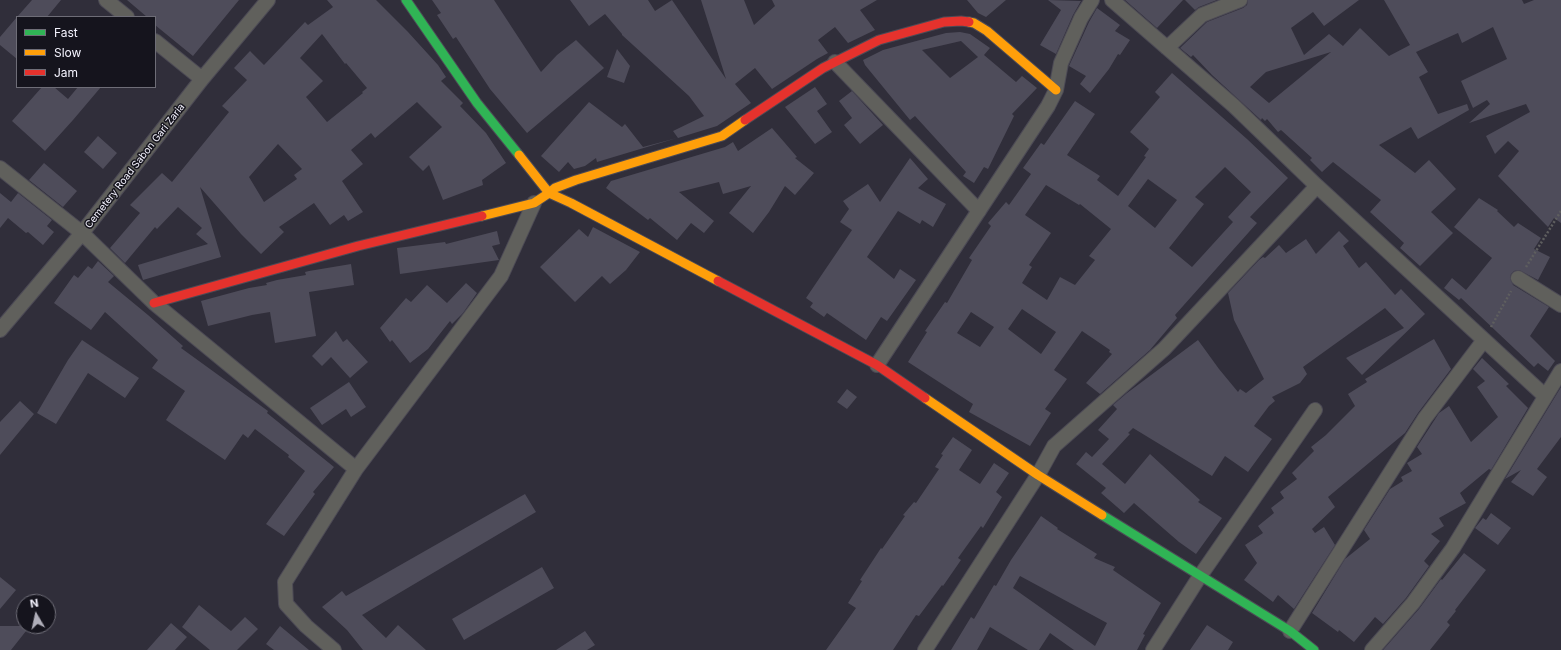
<!DOCTYPE html>
<html>
<head>
<meta charset="utf-8">
<style>
	body { margin:0 }
	#map { position:relative; width:1561px; height:650px; overflow:hidden; background:#302e3a; font-family:Inter,sans-serif }
	canvas { display:block }
	.legend { position:absolute; left:16px; top:16px; width:140px; height:72px; box-sizing:border-box; background:#15141d; border:1px solid #6e6d77; margin:0; padding:5px 7px; list-style:none; font-size:12px; color:#f4f3fe }
	.legend li { display:flex; align-items:center; gap:8px; height:20px }
	.legend b { width:20px; border:1px solid #6e6d77 }
	.north { position:absolute; left:16px; top:594px; width:40px; height:40px; box-sizing:border-box; background:#15141d; border:1px solid #6e6d77; border-radius:50%; rotate:351deg; font-size:11px; font-weight:700; line-height:16px; text-align:center; color:#f4f3fe }
	.north::after { content:''; display:block; margin:auto; width:14px; height:18px; background:#afaeb9; clip-path:polygon(50% 0,100% 100%,50% 72%,0 100%) }
</style>
</head>
<body>
<div id="map">
<canvas width="1561" height="650"></canvas>
<ul class="legend">
<li><b style="height:5px;background:#30b455"></b>Fast</li>
<li><b style="height:5px;background:#ff9f0a"></b>Slow</li>
<li><b style="height:5px;background:#e5322d"></b>Jam</li>
</ul>
<div class="north">N</div>
</div>
<script>
const ctx = document.querySelector('canvas').getContext('2d');
ctx.lineJoin = 'round';
function fill(path, color) { ctx.fillStyle = color; ctx.fill(path, 'evenodd'); }
const shape = rows => new Path2D(rows.map(r => 'M' + r).join(''));
function stroke(path, color, width, dash) { ctx.strokeStyle = color; ctx.lineWidth = width; ctx.lineCap = dash ? 'butt' : 'round'; ctx.setLineDash(dash || []); ctx.stroke(path); }
function label(font, color, halo, rows, align = 'center') {
  ctx.font = font + ' Inter,sans-serif'; ctx.lineWidth = 3; ctx.setLineDash([]); ctx.textBaseline = 'middle'; ctx.strokeStyle = halo; ctx.fillStyle = color; for (const [text, x, y, turn = 0] of rows) {
    ctx.save(); ctx.translate(x, y); ctx.rotate((+turn || 0) * Math.PI / 180); ctx.textAlign = isNaN(turn) ? turn : align; if (halo) ctx.strokeText(text, 0, 0); ctx.fillText(text, 0, 0); ctx.restore();
  }
}
fill(shape([
	[32,0,61,0,47,17,17,17],
	[127,0,239,0,193,56,155,25,155,17,147,17],
	[327,0,376,0,408,32,438,65,446,77,441,81,463,103,460,106,486,133,506,163,482,180,483,185,443,200,429,165,423,171,409,157,442,127,417,102,375,138,371,133,351,150,363,164,342,181,363,212,348,221,344,215,330,225,314,203,279,227,284,232,261,254,241,234,200,187,221,257,143,280,138,265,208,244,196,234,202,228,178,207,157,229,155,227,125,263,110,248,140,213,130,205,162,173,172,182,229,112,222,106,247,80,234,68,250,51,264,65,305,22,308,25,333,7],
	[322,34,345,64,346,63,367,88,362,92,363,93,327,122,306,97,323,81,300,58],
	[278,144,302,169,294,175,297,179,264,202,249,177],
	[432,0,494,0,541,72,557,55,576,40,604,68,527,133,490,89,456,37,453,39,437,15,441,13],
	[570,0,648,0,655,11,672,0,726,79,701,0,744,0,754,25,775,6,772,0,877,0,860,10,875,30,848,43,835,27,818,40,828,53,817,59,772,89,755,68,735,84,751,103,717,126,678,138,673,131,704,116,689,96,622,35,622,34,605,14,589,26],
	[967,0,1006,0,986,17,978,13],
	[1048,0,1081,1,1073,15,1056,54,1040,45,1061,10],
	[1125,0,1183,0,1157,28],
	[1185,0,1217,0,1199,7,1195,10],
	[1248,0,1359,0,1324,26,1313,12,1291,28,1304,55,1329,34,1343,46,1360,28,1389,56,1410,45,1384,0,1522,0,1524,4,1534,0,1561,0,1561,223,1554,218,1548,227,1498,176,1519,151,1508,141,1495,154,1486,136,1530,112,1526,104,1469,123,1490,104,1487,100,1473,108,1461,81,1507,59,1493,27,1462,43,1458,33,1416,52,1428,72,1419,77,1438,114,1467,104,1469,110,1418,139,1411,127,1379,145,1415,173,1429,160,1456,189,1431,212,1453,233,1420,266,1400,248,1404,243,1370,212,1381,200,1333,162,1322,172,1310,160,1312,158,1281,130,1278,132,1267,119,1265,121,1262,118,1261,120,1212,75,1193,55,1191,57,1180,48,1207,22,1243,8,1247,5],
	[1331,52,1269,103,1250,87,1266,72],
	[1097,8,1120,25,1115,31,1130,40,1120,55,1118,54,1109,69,1090,93,1080,84,1086,76,1069,66,1089,22],
	[17,17,17,59,0,45,0,37],
	[960,32,970,34,990,48,984,55,1016,82,1022,76,1037,88,1012,114,1014,116,988,169,984,167,974,183,963,176,966,172,915,116,910,120,865,65,863,60,883,50,946,33],
	[961,41,978,57,950,78,922,50],
	[617,49,630,66,624,83,607,77],
	[1172,73,1247,139,1288,178,1250,217,1257,223,1175,315,1177,318,1150,350,1100,394,1086,383,1112,354,1109,352,1110,350,1082,331,1054,370,1067,379,1045,409,1051,413,1030,446,969,412,973,404,908,362,927,332,925,331,945,302,947,303,972,260,969,258,991,226,988,223,1006,202,1009,205,1031,174,1023,168,1041,143,1044,145,1075,101,1095,114,1067,155,1100,176,1097,180,1118,196,1146,157,1144,156,1149,149,1130,132,1160,97,1155,92],
	[1225,167,1251,192,1228,217,1233,222,1192,267,1169,248,1204,204,1195,197],
	[1148,179,1177,200,1155,228,1128,206],
	[1046,185,1079,205,1080,204,1111,229,1089,256,1095,260,1075,285,1060,277,1047,300,1022,283,1032,267,1029,265,1051,233,1025,215],
	[1022,309,1056,332,1041,354,1008,329],
	[971,312,994,327,980,347,957,333],
	[42,87,54,87,68,99,78,87,101,87,73,120,45,151,12,121],
	[815,87,827,104,817,111,832,132,815,144,785,107],
	[852,91,883,125,860,144,844,125,852,118,839,101],
	[589,102,622,127,625,124,643,147,677,138,597,162,596,158,585,166,574,169,568,162,559,172,541,156],
	[772,128,797,157,795,158,814,173,795,195,785,186,769,212,753,233,729,213,751,186,723,194,719,182,679,192,714,221,704,233,691,223,677,240,650,218,648,220,606,188,611,181,725,147,733,142,738,151],
	[98,136,117,153,103,169,84,152],
	[910,158,928,179,918,188,946,204,933,227,922,220,920,224,898,211,867,257,894,279,900,269,916,280,887,321,881,317,866,340,827,313,824,317,810,307,813,303,806,298,852,230,840,222,849,209,843,201,868,184,880,202],
	[44,163,77,191,63,207,29,180],
	[0,193,11,202,18,193,52,220,47,226,54,232,43,245,28,232,26,233,8,218,0,228],
	[1479,198,1498,210,1497,211,1514,227,1518,223,1541,238,1534,249,1550,257,1538,280,1519,270,1514,271,1511,274,1510,278,1513,285,1549,307,1530,336,1555,361,1548,371,1538,363,1534,367,1461,298,1459,300,1444,288,1452,278,1466,290,1492,258,1454,227],
	[593,227,640,252,626,270,610,284,602,276,575,302,540,267,579,229,588,237],
	[497,231,500,244,492,246,499,260,400,274,397,248,445,242,446,244],
	[1339,231,1349,241,1343,246,1359,268,1366,262,1395,295,1401,289,1425,314,1362,375,1346,358,1404,328,1385,308,1303,367,1307,374,1300,383,1272,397,1275,401,1269,406,1254,426,1272,439,1248,472,1225,456,1212,476,1133,428,1128,433,1130,434,1102,464,1125,484,1150,454,1200,500,1198,502,1222,518,1196,554,1179,542,1134,503,1124,513,1101,493,1106,488,1076,464,1086,452,1092,457,1109,439,1098,430,1117,409,1113,405,1127,393,1198,340,1219,369,1238,392,1240,389,1246,393,1264,379,1234,320,1228,293,1259,260,1263,257,1265,258,1279,245,1286,253,1306,239,1316,254],
	[98,261,114,276,108,282,148,315,183,346,181,348,268,411,267,413,334,467,313,492,315,494,284,536,266,524,305,471,288,457,289,455,255,429,248,438,243,434,225,460,166,420,185,391,152,368,158,360,105,312,91,330,54,303,74,275,78,278,88,266,92,269],
	[351,264,354,285,309,292,316,336,275,343,270,312,252,315,208,326,201,301,249,288,267,285,266,283,277,280,306,275,305,272,309,271],
	[466,283,477,293,463,313,452,324,450,321,428,349,410,363,392,340,390,342,380,328,406,298,411,302,427,285,447,303],
	[336,331,343,342,347,339,368,362,350,378,331,357,322,366,312,356],
	[1434,339,1451,369,1418,413,1405,433,1328,497,1335,507,1312,529,1315,533,1324,527,1335,545,1294,609,1278,595,1273,602,1244,580,1257,563,1245,545,1263,533,1258,526,1274,513,1271,508,1284,498,1280,492,1297,479,1292,473,1314,451,1311,447,1326,435,1355,406,1348,394,1367,382,1365,379],
	[82,340,139,378,125,398,88,373,56,424,37,413,68,360],
	[1482,358,1509,384,1506,386,1528,408,1491,470,1489,469,1460,493,1466,503,1439,518,1444,526,1431,534,1440,541,1424,561,1429,566,1406,598,1383,624,1375,617,1354,642,1339,630,1338,632,1312,613,1345,559,1370,539,1364,530,1390,489,1403,481,1401,477,1412,471,1407,463,1422,454,1417,447,1439,413,1449,406,1471,442,1498,417,1477,387,1485,381,1473,369],
	[349,382,366,407,351,417,346,409,322,425,310,408],
	[1561,387,1561,437,1537,469,1547,477,1533,496,1511,482,1521,470,1505,479],
	[847,389,857,397,847,409,837,402],
	[20,401,34,414,0,455,0,422],
	[953,437,972,450,959,470,980,484,994,463,1009,473,996,492,1002,497,983,528,981,526,958,558,961,560,943,586,942,585,919,616,916,615,893,650,826,650,856,608,848,603,862,581,860,580,881,548,882,549,905,516,903,515,914,502,916,503,939,469,935,467,943,455,941,454],
	[525,494,536,512,362,615,386,638,398,625,426,650,363,650,347,630,322,607,342,591,346,596],
	[1491,513,1511,528,1498,545,1475,528,1483,518,1486,520],
	[1041,516,1058,528,1057,529,1097,554,1094,558,1115,567,1113,570,1161,603,1143,634,1145,635,1137,650,1074,650,1050,633,1039,650,1028,650,990,627,977,650,951,650,971,617,974,619,994,585,996,586,1011,560],
	[1020,576,1107,623,1095,646,1013,588],
	[1464,553,1486,570,1455,610,1456,611,1447,622,1450,625,1430,650,1383,650,1419,609,1441,579,1442,580],
	[542,567,554,588,464,640,452,619],
	[0,577,16,590,0,609],
	[199,605,231,631,245,617,258,629,237,650,210,650,182,627],
	[171,623,187,637,175,650,147,650],
	[1207,625,1233,642,1228,650,1190,650],
	[0,626,30,626,11,650,0,650],
	[280,626,309,650,274,650,266,644],
	[585,631,595,645,587,650,556,650]
]), '#4e4c5a');
const street = shape([
	[106,0,127,17],
	[1112,0,1234,106,1317,186,1545,396],
	[155,41,202,79],
	[1167,48,1202,15,1240,0],
	[835,62,979,211],
	[0,168,82,233,154,303,356,469],
	[1518,278,1561,305],
	[0,330,82,233,202,79,268,0],
	[877,365,1048,106,1056,90,1061,63,1081,18,1092,0],
	[1290,631,1425,418,1484,340],
	[334,650,306,626,286,604,285,582,356,469,501,276,534,203],
	[925,650,1038,475,1054,446,1164,349,1317,186],
	[1153,650,1200,576,1315,410],
	[1372,650,1413,603,1453,548,1561,371]
]);
const fast = shape([
	[406,0,477,103,519,155],
	[1102,515,1290,631,1314,650]
]);
const slow = shape([
	[969,22,974,23,987,31,1056,90],
	[519,155,549,193,555,188,576,180,722,136,745,120],
	[482,216,534,203,549,193,571,203,718,281],
	[925,398,1038,475,1102,515]
]);
const jam = shape([
	[745,120,823,68,879,40,944,22,961,21,969,22],
	[718,281,877,365,925,398],
	[154,303,358,246,482,216]
]);
stroke(street, '#4c4a55', 16);
stroke(fast, '#4c4a55', 11);
stroke(slow, '#4c4a55', 11);
stroke(jam, '#4c4a55', 11);
stroke(shape([
	[1526,267,1561,211],
	[1491,327,1511,291]
]), '#5e5e5f', 2.5, [2, 2]);
stroke(street, '#60605c', 14);
stroke(fast, '#30b455', 9);
stroke(slow, '#ff9f0a', 9);
stroke(jam, '#e5322d', 9);
label('10px', '#f4f3fe', '#15141d', [
	["Cemetery Road Sabon Gari Zaria",135,166,-52]
]);
</script>
</body>
</html>
